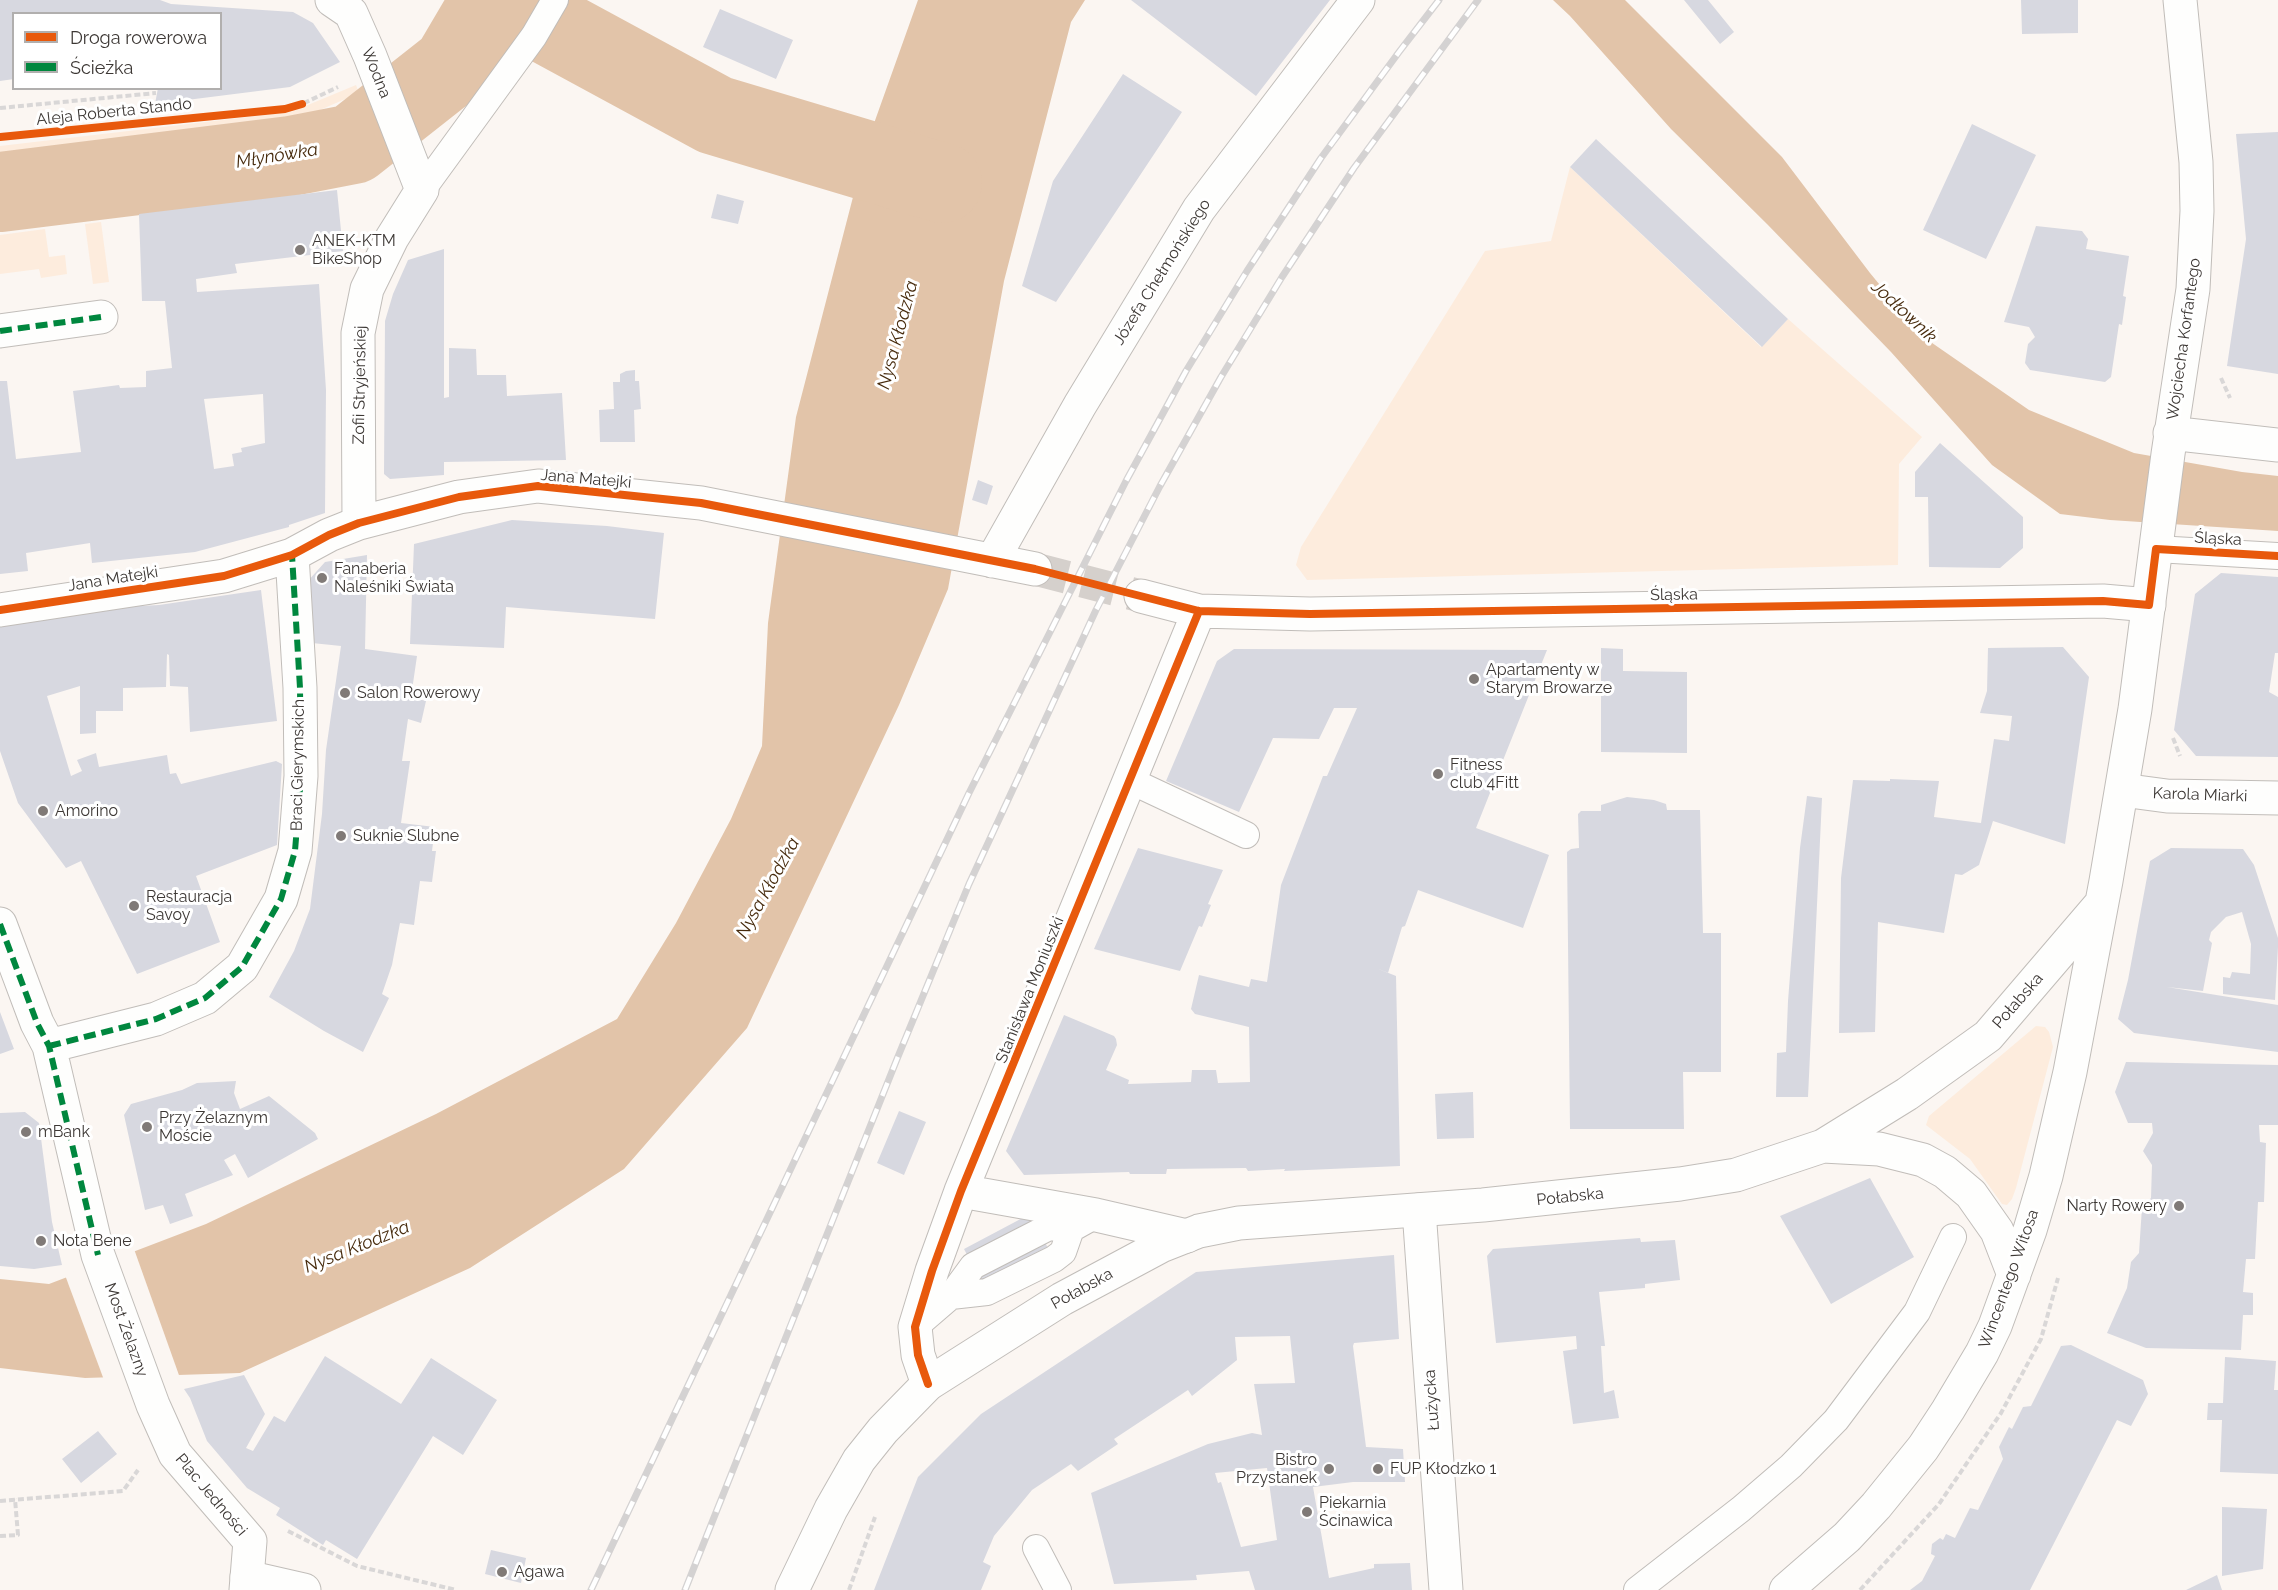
<!DOCTYPE html>
<html>
<head>
<meta charset="utf-8">
<style>
	body { margin:0 }
	#map { position:relative; width:2278px; height:1590px; overflow:hidden; background:#fbf6f2; font-family:Raleway,sans-serif }
	canvas { display:block }
	.legend { position:absolute; left:12px; top:12px; width:210px; height:78px; box-sizing:border-box; background:#fff; border:2px solid #b1afae; margin:0; padding:8px 10px; list-style:none; font-size:18px; color:#3d3835 }
	.legend li { display:flex; align-items:center; gap:12px; height:30px }
	.legend b { width:30px; border:2px solid #b1afae }
</style>
</head>
<body>
<div id="map">
<canvas width="2278" height="1590"></canvas>
<ul class="legend">
<li><b style="height:8px;background:#e8590c"></b>Droga rowerowa</li>
<li><b style="height:8px;background:#00873e"></b>Ścieżka</li>
</ul>
</div>
<script>
const ctx = document.querySelector('canvas').getContext('2d');
ctx.lineJoin = 'round';
function fill(path, color) { ctx.fillStyle = color; ctx.fill(path, 'evenodd'); }
const shape = rows => new Path2D(rows.map(r => 'M' + r).join(''));
function stroke(path, color, width, dash) { ctx.strokeStyle = color; ctx.lineWidth = width; ctx.lineCap = dash ? 'butt' : 'round'; ctx.setLineDash(dash || []); ctx.stroke(path); }
function label(font, color, halo, rows, align = 'center') {
  ctx.font = font + ' Raleway,sans-serif'; ctx.lineWidth = 6; ctx.setLineDash([]); ctx.textBaseline = 'middle'; ctx.strokeStyle = halo; ctx.fillStyle = color; for (const [text, x, y, turn = 0] of rows) {
    ctx.save(); ctx.translate(x, y); ctx.rotate((+turn || 0) * Math.PI / 180); ctx.textAlign = isNaN(turn) ? turn : align; if (halo) ctx.strokeText(text, 0, 0); ctx.fillText(text, 0, 0); ctx.restore();
  }
}
fill(shape([
	[356,85,359,93,297,120,0,163,0,146,291,112],
	[1570,167,1761,347,1788,319,1922,437,1899,464,1898,565,1307,580,1296,565,1301,547,1485,251,1551,241],
	[101,222,109,282,93,284,85,224],
	[45,229,49,257,65,255,67,274,41,278,39,269,0,274,0,235],
	[2036,1026,2045,1027,2049,1032,2053,1047,2016,1188,2012,1199,2007,1205,2002,1204,1970,1159,1926,1125,1929,1116]
]), '#fdecdd');
fill(shape([
	[918,0,1085,0,1071,22,1004,281,948,589,899,705,747,1028,624,1169,470,1268,240,1373,85,1378,0,1368,0,1279,49,1284,206,1224,436,1114,617,1019,676,923,731,819,762,746,768,623,796,417,867,143],
	[1553,0,1625,0,1782,157,1870,273,1922,336,2029,410,2134,453,2242,472,2278,476,2278,531,2110,520,2060,514,1992,465,1891,352,1767,224,1671,129,1570,16]
]), '#e2c4a9');
fill(shape([
	[134,1249,180,1378,104,1380,65,1275]
]), '#fbf6f2');
stroke(shape([
	[503,0,715,115,942,183],
	[0,192,291,156,353,144,452,66,491,0]
]), '#e2c4a9', 80);
fill(shape([
	[0,0,160,0,171,4,293,12,313,23,340,62,290,87,155,104,158,88,220,88,220,14,14,14,14,79,0,81],
	[1131,0,1330,0,1256,96],
	[1684,0,1708,0,1734,32,1720,44],
	[2021,0,2078,0,2078,33,2022,34],
	[720,9,793,40,776,79,703,47],
	[1123,74,1182,112,1056,302,1022,286,1053,181],
	[1972,124,2036,155,1986,259,1923,230],
	[2278,132,2278,374,2227,366,2246,239,2236,134],
	[1596,139,1788,319,1762,347,1570,167],
	[337,190,343,251,235,264,237,273,196,279,197,292,319,284,326,390,325,513,289,525,289,527,195,552,92,563,90,543,26,553,28,571,0,574,0,381,7,381,16,459,81,452,73,391,119,385,120,388,146,387,146,371,172,368,165,301,142,301,139,214],
	[263,394,265,443,241,448,242,452,232,454,234,466,214,469,204,399],
	[717,194,744,201,738,224,711,218],
	[2036,226,2082,231,2088,239,2086,249,2129,256,2123,296,2126,297,2122,325,2119,324,2111,377,2105,382,2030,370,2025,363,2028,344,2035,337,2029,327,2004,322],
	[444,249,444,398,449,397,449,348,476,349,477,375,506,375,507,396,562,393,566,460,444,462,444,475,390,479,384,474,385,321,393,294,408,260],
	[635,370,635,381,639,381,641,409,634,410,635,442,600,442,599,410,614,409,613,382,620,382,620,374,626,371],
	[1940,443,2023,517,2023,548,2000,568,1929,567,1928,497,1915,497,1915,472],
	[978,480,993,486,987,505,972,500],
	[512,520,607,526,664,533,655,619,506,607,504,648,410,644,414,544],
	[367,555,365,649,417,656,411,697,426,701,421,723,408,719,402,761,410,761,401,823,435,827,432,851,436,851,432,882,420,881,414,925,400,923,392,965,382,994,389,998,363,1052,324,1031,269,997,294,951,310,909,322,814,326,750,341,646,312,643,307,582,325,562],
	[2221,573,2278,577,2278,653,2275,653,2269,692,2278,697,2278,757,2196,756,2174,730,2195,594],
	[261,590,277,721,190,732,188,687,170,686,169,655,167,654,166,687,123,688,123,711,96,711,96,733,80,734,80,686,47,696,71,776,82,771,77,760,96,753,99,767,167,755,170,774,176,773,181,784,276,761,282,764,277,845,196,876,220,942,137,974,81,861,66,868,18,803,0,751,0,625,82,609,159,605],
	[2063,647,2089,677,2065,844,1993,821,1979,865,1962,875,1955,874,1944,933,1878,922,1875,1032,1839,1033,1841,878,1853,780,1890,781,1890,779,1939,781,1934,817,1981,823,1994,739,2009,741,2012,716,1980,713,1987,691,1988,648],
	[1601,648,1623,649,1623,671,1687,672,1687,753,1601,752],
	[1234,649,1547,650,1476,828,1549,855,1523,928,1418,890,1405,926,1402,927,1388,973,1376,968,1396,976,1400,1166,1284,1171,1285,1169,1248,1171,1246,1168,1167,1169,1166,1174,1130,1174,1129,1172,1024,1175,1006,1151,1064,1015,1114,1036,1116,1039,1117,1045,1106,1070,1129,1080,1128,1084,1191,1082,1192,1070,1216,1070,1218,1083,1250,1082,1249,1027,1195,1014,1191,1009,1199,975,1249,987,1251,979,1267,982,1281,885,1323,776,1327,776,1357,708,1334,708,1319,739,1273,738,1239,812,1166,781,1217,661],
	[1807,796,1822,798,1808,1097,1776,1097,1777,1053,1786,1052,1788,1001,1800,848],
	[1627,797,1654,800,1666,804,1667,810,1700,810,1703,933,1721,933,1721,1072,1683,1072,1684,1129,1570,1129,1567,852,1571,849,1579,848,1578,814,1581,811,1601,811,1601,805],
	[1138,848,1223,870,1208,904,1211,905,1202,927,1199,926,1180,971,1094,949],
	[2171,848,2243,849,2254,865,2278,938,2278,947,2275,1000,2223,994,2223,977,2230,978,2232,972,2250,974,2251,944,2242,912,2226,917,2211,932,2209,940,2212,943,2203,991,2167,987,2278,1005,2278,1052,2134,1033,2118,1019,2128,980,2150,861],
	[0,1012,14,1049,0,1054],
	[2126,1062,2278,1065,2278,1125,2259,1125,2260,1142,2266,1143,2264,1202,2258,1202,2255,1259,2246,1259,2243,1292,2253,1293,2253,1315,2243,1315,2241,1350,2146,1348,2107,1333,2127,1288,2131,1262,2139,1253,2142,1207,2151,1198,2152,1165,2143,1151,2153,1133,2152,1123,2128,1123,2115,1092],
	[236,1081,234,1093,240,1109,269,1096,315,1133,318,1139,248,1178,235,1154,224,1160,233,1175,185,1194,193,1216,170,1224,163,1205,145,1210,124,1115,131,1104,182,1090,197,1083],
	[1473,1092,1474,1138,1437,1139,1435,1094],
	[899,1111,926,1122,904,1175,877,1163],
	[25,1112,39,1123,52,1222,62,1265,34,1269,0,1266,0,1113],
	[1870,1178,1914,1257,1831,1304,1780,1216],
	[1030,1214,1058,1267,992,1302,964,1249],
	[1640,1238,1641,1242,1675,1240,1680,1280,1645,1284,1645,1288,1599,1292,1605,1346,1601,1346,1604,1393,1614,1390,1619,1418,1573,1424,1563,1351,1577,1349,1576,1336,1496,1343,1487,1256,1493,1249],
	[1394,1255,1399,1339,1354,1343,1353,1346,1366,1447,1403,1449,1405,1482,1353,1482,1313,1487,1329,1578,1374,1568,1374,1564,1410,1563,1412,1590,1255,1590,1249,1571,1196,1575,1197,1580,1114,1584,1091,1493,1208,1444,1252,1433,1262,1435,1254,1384,1295,1383,1290,1336,1235,1337,1237,1360,1192,1396,1188,1390,1114,1439,1118,1444,1078,1471,1071,1464,1032,1490,994,1536,983,1562,991,1566,981,1590,874,1590,918,1477,981,1414,1196,1272],
	[1267,1468,1277,1540,1241,1547,1221,1482,1218,1483,1215,1473],
	[2071,1345,2143,1380,2148,1394,2131,1426,2117,1420,2030,1590,1910,1590,1922,1581,1935,1556,1931,1554,1932,1544,1940,1538,1943,1540,1946,1534,1955,1538,1970,1508,1978,1510,2003,1459,1999,1447,2009,1427,2012,1429,2023,1407,2031,1406,2061,1346],
	[325,1356,401,1404,431,1358,497,1400,463,1455,433,1436,357,1559,326,1540,323,1545,276,1515,280,1508,247,1488,207,1441,190,1398,184,1389,244,1375,265,1414,246,1448,253,1451,274,1416,285,1422],
	[2225,1357,2276,1361,2274,1390,2278,1390,2278,1474,2220,1472,2222,1420,2207,1420,2208,1403,2223,1403],
	[98,1431,117,1454,81,1483,62,1459],
	[2222,1507,2267,1509,2263,1569,2222,1576],
	[491,1550,526,1558,521,1583,485,1574],
	[2217,1575,2222,1590,2186,1590]
]), '#d7d8e0');
stroke(shape([
	[1035,569,1141,596]
]), '#d5d0cc', 33, [33, 16]);
const lane = shape([
	[422,190,534,36,555,0],
	[2156,549,2278,556],
	[1131,781,1246,835],
	[951,1296,973,1266,1049,1227,1071,1229],
	[915,1327,951,1296,987,1292,1054,1259,1063,1252,1071,1229,1096,1215],
	[1036,1548,1058,1590],
	[1637,1590,1741,1509,1791,1466,1836,1420,1917,1312,1953,1237]
]);
const street = shape([
	[332,0,351,13,370,56,422,190,392,238,367,289,358,333,359,523],
	[0,331,101,317],
	[992,561,1080,405,1199,209,1358,0],
	[1141,596,1199,611,1310,614,2103,601,2149,605],
	[0,610,224,576,292,555,329,535,359,523,459,497,538,486,701,503,1035,569],
	[2122,790,2167,796,2278,798],
	[0,924,37,1023,49,1046,98,1255,153,1405,175,1454,250,1541,246,1590],
	[49,1046,156,1019,205,998,242,967,281,899,295,851,301,776,300,688,292,555],
	[961,1191,1096,1215,1187,1236],
	[1419,1210,1446,1590],
	[928,1384,918,1355,915,1327,932,1271,961,1191,1199,611]
]);
const secondary = shape([
	[2170,433,2278,445],
	[1823,1146,1879,1149,1923,1160,1945,1172,1971,1194,1997,1231,2014,1275],
	[247,1577,304,1590],
	[792,1590,831,1509,859,1460,883,1430,928,1384,1062,1299,1161,1246,1199,1231,1239,1223,1483,1205,1680,1184,1736,1175,1823,1146,1907,1094,1988,1036,2101,904],
	[1786,1590,1847,1537,1876,1506,1923,1448,1948,1410,1982,1353,1995,1326,2030,1230,2046,1176,2070,1072,2106,881,2135,709,2168,454,2193,289,2197,211,2196,162,2180,0]
]);
stroke(lane, '#c1bdb9', 28);
stroke(street, '#c1bdb9', 35);
stroke(secondary, '#c1bdb9', 35);
stroke(shape([
	[0,108,156,93],
	[0,137,285,109,302,104,338,87],
	[2221,378,2230,398],
	[2173,738,2180,756],
	[0,1501,123,1491,138,1470],
	[288,1531,357,1566,456,1590],
	[0,1536,18,1535,15,1499],
	[849,1590,875,1517],
	[1860,1590,1939,1504,2001,1413,2041,1339,2058,1278]
]), '#d9d7d7', 4, [6, 3]);
stroke(lane, '#fefefd', 26);
stroke(street, '#fefefd', 33);
stroke(secondary, '#fefefd', 33);
const rail = shape([
	[591,1590,969,793,1126,481,1186,371,1247,271,1321,158,1399,52,1439,0],
	[685,1590,897,1059,969,884,1096,610,1160,486,1221,377,1282,277,1354,168,1478,0]
]);
stroke(rail, '#d4d2d2', 7);
stroke(rail, '#fff', 4.5, [14]);
stroke(shape([
	[0,331,101,317],
	[0,924,37,1023,49,1046,98,1255],
	[49,1046,156,1019,205,998,242,967,281,899,295,851,301,776,300,688,292,555]
]), '#00873e', 6, [12, 6]);
stroke(shape([
	[0,137,285,109,302,104],
	[0,610,224,576,292,555,329,535,359,523,459,497,538,486,701,503,1035,569,1199,611,1310,614,2103,601,2149,605,2156,549,2278,556],
	[928,1384,918,1355,915,1327,932,1271,961,1191,1199,611]
]), '#e8590c', 8);
for (const [x, y, r, color] of [
	[300,250,6,"#807a77"],
	[322,578,6,"#807a77"],
	[1474,679,6,"#807a77"],
	[345,693,6,"#807a77"],
	[1438,774,6,"#807a77"],
	[43,811,6,"#807a77"],
	[341,836,6,"#807a77"],
	[134,906,6,"#807a77"],
	[147,1127,6,"#807a77"],
	[26,1132,6,"#807a77"],
	[2179,1206,6,"#807a77"],
	[41,1241,6,"#807a77"],
	[1329,1469,6,"#807a77"],
	[1378,1469,6,"#807a77"],
	[1307,1512,6,"#807a77"],
	[502,1572,6,"#807a77"]
]) { const dot = new Path2D(); dot.arc(x, y, r, 0, 2 * Math.PI); ctx.fillStyle = color; ctx.fill(dot); stroke(dot, '#fff', 2); }
label('16px', '#3d3835', '#fff', [
	["Wodna",376,73,68],
	["Aleja Roberta Stando",114,112,-6],
	["Józefa Chełmońskiego",1162,272,-58],
	["Wojciecha Korfantego",2184,339,-82],
	["Zofii Stryjeńskiej",360,385,-89],
	["Jana Matejki",586,479,5],
	["Śląska",2218,539,3],
	["Jana Matejki",113,579,-9],
	["Śląska",1674,595,-1],
	["Braci Gierymskich",298,765,-89],
	["Karola Miarki",2200,795,2],
	["Stanisława Moniuszki",1030,990,-68],
	["Połabska",2018,1001,-49],
	["Połabska",1570,1197,-6],
	["Wincentego Witosa",2009,1279,-70],
	["Połabska",1082,1289,-29],
	["Most Żelazny",126,1330,70],
	["Łużycka",1432,1400,-94],
	["Plac Jedności",211,1495,50]
]);
label('16px', '#3d3835', '#fff', [
	["ANEK-KTM",312,241],
	["BikeShop",312,259],
	["Fanaberia",334,569],
	["Naleśniki Świata",334,587],
	["Apartamenty w",1486,670],
	["Starym Browarze",1486,688],
	["Salon Rowerowy",357,693],
	["Fitness",1450,765],
	["club 4Fitt",1450,783],
	["Amorino",55,811],
	["Suknie Slubne",353,836],
	["Restauracja",146,897],
	["Savoy",146,915],
	["Przy Żelaznym",159,1118],
	["Moście",159,1136],
	["mBank",38,1132],
	["Narty Rowery",2167,1206,"right"],
	["Nota Bene",53,1241],
	["Bistro",1317,1460,"right"],
	["Przystanek",1317,1478,"right"],
	["FUP Kłodzko 1",1390,1469],
	["Piekarnia",1319,1503],
	["Ścinawica",1319,1521],
	["Agawa",514,1572]
], 'left');
label('italic 18px', '#472b0d', '#fff', [
	["Młynówka",277,156,-9],
	["Jodłownik",1904,312,43],
	["Nysa Kłodzka",898,335,-75],
	["Nysa Kłodzka",768,888,-61],
	["Nysa Kłodzka",357,1247,-22]
]);
</script>
</body>
</html>
